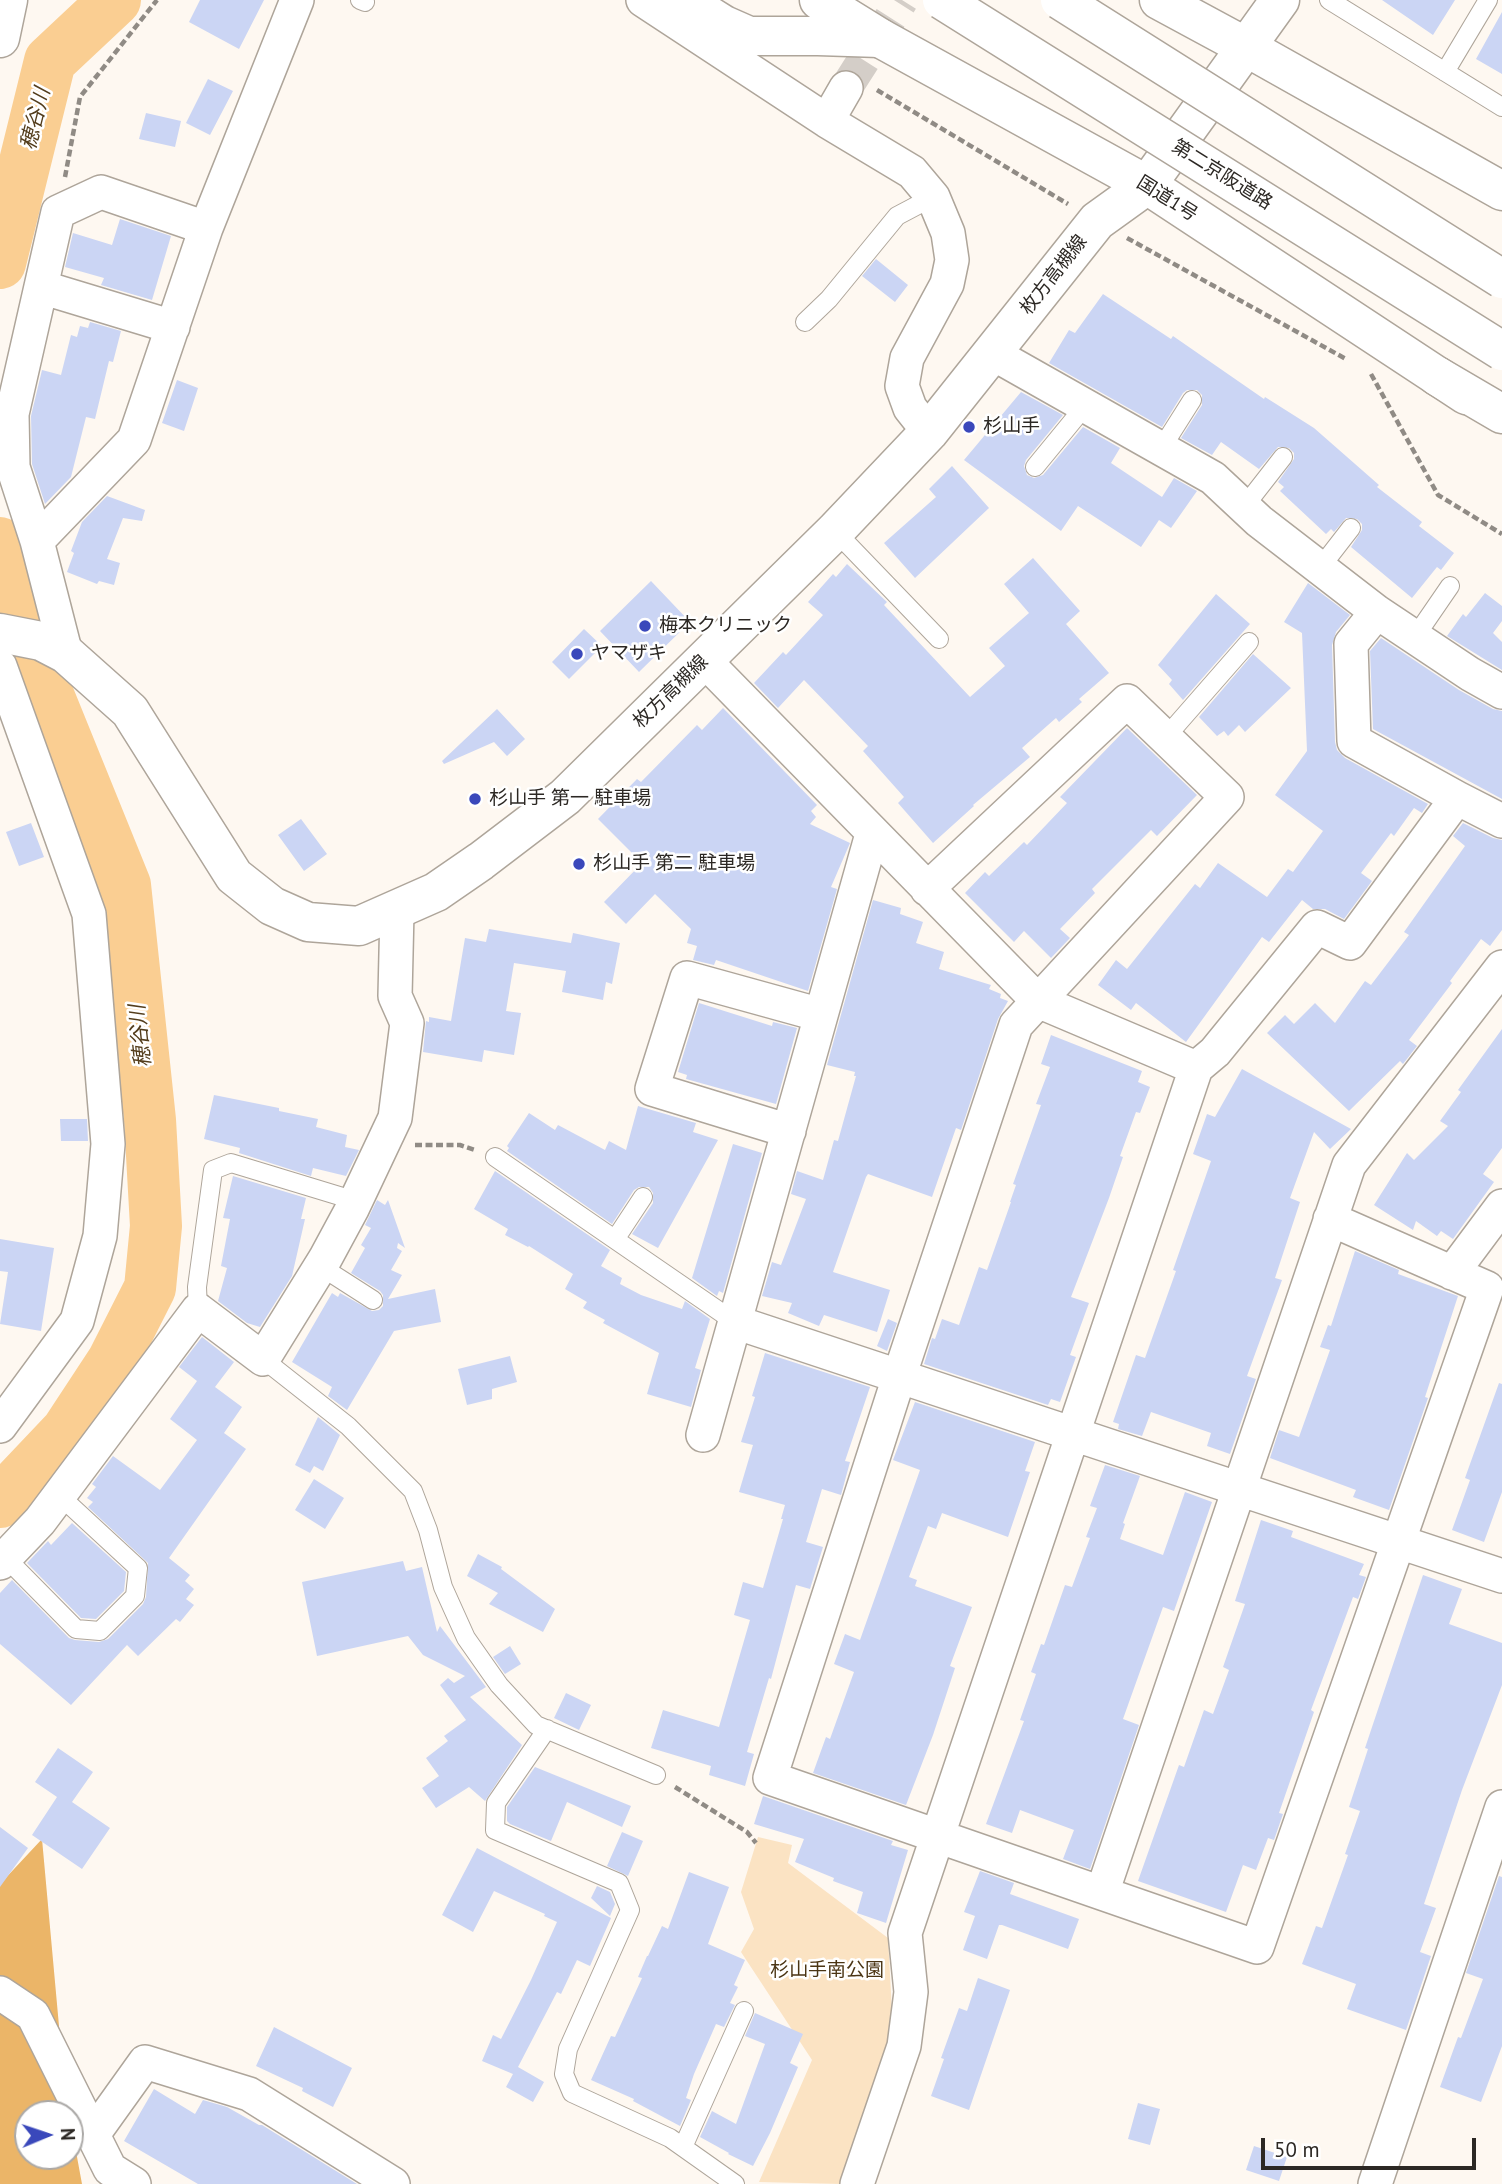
<!DOCTYPE html>
<html>
<head>
<meta charset="utf-8">
<style>
	body { margin:0 }
	#map { position:relative; width:1502px; height:2184px; overflow:hidden; background:#fef8f1; font-family:"PT Sans",sans-serif }
	canvas { display:block }
	.north { position:absolute; left:14px; top:2100px; width:70px; height:70px; box-sizing:border-box; background:#fff; border:2px solid #aba9a7; border-radius:50%; rotate:88deg; font-size:19px; font-weight:700; line-height:28px; text-align:center; color:#2c2824 }
	.north::after { content:''; display:block; margin:auto; width:24px; height:32px; background:#3a48bb; clip-path:polygon(50% 0,100% 100%,50% 72%,0 100%) }
	.scale { position:absolute; left:1261px; top:2138px; width:215px; height:32px; box-sizing:border-box; border:4px solid #2c2824; border-top:0; padding-left:9px; font-size:21px; line-height:24px; white-space:nowrap; color:#2c2824; -webkit-text-stroke:5px #fff; paint-order:stroke }
</style>
</head>
<body>
<div id="map">
<canvas width="1502" height="2184"></canvas>
<div class="north">N</div>
<div class="scale">50 m</div>
</div>
<script>
const ctx = document.querySelector('canvas').getContext('2d');
ctx.lineJoin = 'round';
function fill(path, color) { ctx.fillStyle = color; ctx.fill(path, 'evenodd'); }
const shape = rows => new Path2D(rows.map(r => 'M' + r).join(''));
function stroke(path, color, width, dash) { ctx.strokeStyle = color; ctx.lineWidth = width; ctx.lineCap = dash ? 'butt' : 'round'; ctx.setLineDash(dash || []); ctx.stroke(path); }
function label(font, color, halo, rows, align = 'center') {
  ctx.font = font + ' "PT Sans","Noto Sans JP",sans-serif'; ctx.lineWidth = 5; ctx.setLineDash([]); ctx.textBaseline = 'middle'; ctx.strokeStyle = halo; ctx.fillStyle = color; for (const [text, x, y, turn = 0] of rows) {
    ctx.save(); ctx.translate(x, y); ctx.rotate((+turn || 0) * Math.PI / 180); ctx.textAlign = isNaN(turn) ? turn : align; if (halo) ctx.strokeText(text, 0, 0); ctx.fillText(text, 0, 0); ctx.restore();
  }
}
fill(shape([
	[758,1837,792,1845,788,1863,888,1938,893,2030,842,2184,759,2182,812,2060,741,1952,754,1929,741,1892]
]), '#fbe3c3');
fill(shape([
	[42,1839,65,2092,69,2114,28,2114,28,2156,70,2156,70,2119,82,2184,0,2184,0,1884]
]), '#ebb568');
stroke(shape([
	[0,263,50,61,115,0],
	[0,543,16,616,125,885,150,1120,156,1226,150,1288,113,1361,67,1431,0,1502]
]), '#face92', 52);
fill(shape([
	[200,0,264,0,239,49,189,22],
	[1382,0,1455,0,1433,35],
	[1502,12,1502,74,1476,59],
	[208,79,233,91,210,135,186,123],
	[146,113,181,121,175,147,139,139],
	[120,219,171,236,152,300,101,285,104,278,65,267,73,233,112,245],
	[876,259,908,285,895,302,862,276],
	[1103,294,1171,339,1173,336,1264,399,1265,397,1314,428,1379,485,1377,487,1422,522,1419,526,1454,553,1441,570,1437,567,1412,598,1351,547,1362,530,1362,524,1357,519,1346,518,1334,532,1331,529,1326,534,1280,491,1284,487,1278,482,1294,459,1294,453,1289,448,1278,447,1259,469,1221,442,1212,455,1181,438,1202,405,1202,395,1197,390,1187,390,1183,393,1162,427,1049,363,1069,330,1075,333],
	[90,322,121,331,113,362,109,361,95,419,86,417,71,477,45,504,32,464,31,416,42,370,61,375,71,335,77,337,80,326,88,328],
	[177,380,198,388,184,431,162,423],
	[1021,392,1063,415,1026,460,1024,466,1027,475,1034,478,1043,475,1083,427,1120,448,1111,463,1162,497,1174,478,1197,491,1171,528,1159,520,1141,547,1078,506,1061,531,964,460],
	[952,466,989,508,915,578,884,543,936,497,929,489],
	[107,496,145,510,142,521,123,518,107,559,120,563,114,585,99,581,97,584,67,572,74,553,71,551,82,522],
	[1033,558,1080,611,1066,624,1109,673,1079,699,1082,702,1059,722,1056,718,1022,748,1030,757,973,805,974,806,933,843,898,803,904,797,863,751,868,746,804,680,778,708,754,683,783,652,786,655,823,615,808,602,833,574,836,577,847,564,887,602,884,605,970,697,1005,666,989,648,1029,613,1004,584],
	[651,581,690,622,639,672,600,631],
	[1308,583,1350,615,1336,632,1332,645,1335,742,1337,750,1345,758,1428,804,1422,813,1414,808,1394,836,1391,833,1361,873,1372,881,1344,919,1325,909,1313,909,1302,900,1269,942,1262,937,1186,1042,1136,1003,1131,1010,1098,985,1116,960,1127,969,1195,884,1200,888,1218,863,1267,897,1288,869,1293,872,1323,831,1275,795,1307,751,1302,633,1284,622],
	[1485,593,1502,606,1502,621,1493,633,1502,642,1502,670,1447,636,1463,614,1466,617],
	[1216,594,1250,624,1183,700,1169,684,1172,680,1158,665],
	[584,629,602,646,569,679,552,662],
	[1381,638,1459,690,1493,709,1502,711,1502,799,1373,729,1370,651],
	[1253,654,1291,688,1245,732,1239,725,1228,736,1224,731,1217,736,1199,717],
	[723,708,817,805,811,811,816,817,810,824,850,843,831,887,837,889,808,991,716,960,714,965,693,960,697,946,687,943,691,929,655,894,626,924,604,902,642,863,598,819,637,779,641,782,697,725,702,730],
	[497,709,525,739,507,756,494,742,444,764,442,761],
	[1127,728,1197,795,1157,836,1151,830,1092,889,1095,893,1060,929,1070,938,1051,958,1024,931,1014,942,965,893,985,872,989,876,1024,842,1027,845,1067,803,1060,797],
	[301,819,327,854,304,871,278,835],
	[31,823,44,857,19,866,6,832],
	[1463,823,1493,838,1502,840,1502,930,1490,946,1481,939,1450,981,1452,983,1409,1040,1417,1046,1403,1064,1400,1061,1349,1111,1267,1033,1285,1015,1294,1024,1315,1003,1335,1023,1365,981,1371,985,1409,935,1404,932,1465,846,1453,836],
	[873,900,901,908,900,914,923,922,916,943,944,952,939,969,991,985,989,989,1001,994,1000,998,1008,1001,998,1019,961,1130,956,1128,932,1197,868,1174,866,1177,833,1272,890,1290,877,1332,824,1315,819,1326,788,1313,792,1303,762,1296,772,1262,781,1265,806,1199,791,1194,797,1171,823,1180,834,1140,838,1141,856,1076,854,1076,855,1072,827,1065],
	[489,929,571,943,573,933,620,943,612,984,606,982,603,1000,562,992,566,971,514,963,506,1011,521,1013,514,1055,484,1050,482,1062,423,1052,426,1021,429,1022,429,1017,451,1021,465,938,486,942],
	[699,1003,772,1026,773,1022,797,1028,776,1104,686,1079,687,1075,678,1072],
	[1502,1029,1502,1148,1483,1174,1494,1182,1453,1239,1441,1231,1437,1236,1416,1221,1413,1230,1374,1205,1407,1153,1414,1160,1448,1126,1440,1121,1461,1092,1458,1090],
	[1051,1035,1142,1071,1138,1082,1150,1087,1140,1113,1136,1112,1120,1156,1123,1157,1109,1198,1071,1297,1089,1303,1070,1355,1076,1357,1060,1402,1051,1399,1048,1405,924,1364,932,1338,935,1339,942,1319,959,1325,979,1267,987,1270,1011,1202,1010,1202,1016,1185,1013,1184,1041,1105,1036,1104,1050,1067,1041,1064],
	[1242,1069,1351,1129,1330,1149,1314,1132,1290,1198,1300,1202,1275,1278,1282,1280,1247,1376,1256,1379,1230,1454,1207,1446,1211,1433,1151,1412,1142,1436,1118,1429,1119,1424,1113,1422,1136,1355,1145,1358,1176,1271,1173,1270,1211,1161,1193,1154,1207,1114,1215,1117],
	[214,1095,279,1108,279,1111,318,1119,316,1127,347,1135,345,1147,359,1150,346,1176,313,1168,311,1176,239,1153,240,1148,204,1139],
	[638,1106,696,1123,693,1132,718,1140,658,1248,632,1234,653,1203,653,1193,649,1187,639,1187,634,1190,612,1224,507,1151,509,1148,507,1146,529,1113,555,1130,558,1125,605,1150,609,1141,626,1150],
	[60,1119,87,1119,88,1141,61,1141],
	[733,1144,762,1153,723,1293,719,1291,717,1296,692,1278],
	[495,1171,610,1250,601,1266,622,1278,620,1284,641,1295,682,1309,685,1301,710,1319,695,1368,701,1370,691,1407,647,1394,659,1353,603,1323,605,1320,583,1308,587,1302,565,1289,573,1274,529,1246,528,1247,505,1235,508,1229,474,1209],
	[233,1176,306,1198,301,1219,305,1219,292,1276,260,1327,247,1323,218,1301,227,1268,221,1266,230,1219,223,1218],
	[377,1200,385,1205,388,1200,405,1248,398,1243,397,1248,402,1251,391,1270,402,1275,388,1299,435,1289,441,1322,394,1331,347,1410,328,1396,332,1387,292,1362,332,1293,338,1297,340,1293,372,1311,379,1310,383,1306,383,1295,380,1291,351,1273,365,1248,361,1245,371,1228,365,1225],
	[0,1239,54,1248,41,1331,0,1324,8,1272,0,1271],
	[1355,1251,1399,1270,1398,1274,1458,1296,1425,1397,1428,1398,1389,1510,1353,1497,1356,1490,1270,1458,1279,1430,1299,1437,1330,1350,1320,1347,1328,1325,1331,1326],
	[888,1319,897,1323,887,1351,877,1346],
	[202,1337,234,1362,215,1387,242,1407,224,1433,246,1449,169,1558,190,1575,185,1581,194,1589,186,1599,194,1605,180,1622,176,1619,138,1656,127,1645,71,1705,0,1644,0,1593,12,1580,69,1638,75,1640,99,1642,108,1639,143,1604,146,1597,148,1563,88,1507,93,1502,87,1498,96,1487,92,1484,113,1456,160,1490,197,1440,170,1419,197,1381,179,1367],
	[765,1353,870,1387,845,1461,850,1462,841,1495,822,1489,806,1542,823,1547,810,1589,796,1585,771,1679,769,1678,747,1752,754,1754,745,1786,709,1775,711,1766,651,1748,663,1710,719,1727,750,1620,734,1615,743,1582,763,1588,783,1519,781,1519,785,1505,739,1492,753,1445,741,1442,755,1397,752,1396],
	[510,1356,517,1382,492,1389,492,1399,467,1405,458,1369],
	[1499,1383,1502,1384,1502,1492,1484,1542,1452,1530,1470,1480,1465,1478],
	[915,1402,1035,1442,1025,1471,1030,1472,1008,1537,942,1513,936,1529,928,1526,909,1577,917,1580,915,1586,972,1607,950,1666,955,1668,933,1735,906,1805,813,1773,826,1737,830,1739,854,1672,834,1664,845,1634,860,1640,920,1470,893,1460],
	[318,1417,340,1435,323,1471,314,1466,310,1473,295,1465],
	[1105,1465,1140,1476,1123,1523,1125,1524,1120,1539,1163,1555,1185,1492,1212,1502,1174,1611,1163,1607,1123,1719,1139,1725,1090,1869,1063,1859,1074,1830,1020,1810,1012,1833,986,1824,1024,1721,1020,1720,1036,1674,1031,1672,1041,1644,1044,1645,1065,1585,1072,1587,1090,1538,1086,1537,1097,1508,1090,1506],
	[314,1479,344,1498,325,1529,295,1510],
	[1261,1520,1293,1531,1291,1537,1364,1564,1359,1575,1366,1577,1358,1599,1353,1597,1311,1710,1314,1712,1279,1813,1283,1814,1274,1840,1268,1838,1256,1870,1243,1865,1226,1912,1138,1881,1179,1765,1184,1767,1204,1710,1213,1714,1229,1670,1223,1667,1245,1604,1235,1601],
	[72,1523,126,1572,124,1591,96,1619,81,1618,27,1563,48,1541,51,1545],
	[478,1554,502,1567,501,1569,555,1609,543,1632,489,1604,498,1593,467,1576],
	[403,1561,406,1571,422,1567,437,1632,440,1626,486,1687,470,1697,522,1745,485,1801,469,1787,436,1808,422,1788,439,1776,426,1758,448,1741,444,1736,466,1720,440,1685,448,1678,454,1683,465,1676,423,1655,408,1636,317,1656,302,1582],
	[1423,1575,1462,1589,1449,1624,1502,1643,1502,1685,1462,1790,1424,1904,1436,1908,1420,1952,1431,1956,1406,2030,1347,2009,1356,1984,1302,1964,1316,1926,1322,1928,1348,1855,1345,1854,1360,1811,1349,1807,1368,1749,1365,1748],
	[510,1646,521,1664,505,1674,493,1657],
	[566,1693,591,1705,579,1730,554,1718],
	[58,1748,93,1772,72,1802,110,1828,82,1869,32,1835,57,1797,35,1782],
	[535,1767,631,1806,622,1827,567,1802,551,1841,510,1824,507,1821,507,1807],
	[763,1796,893,1841,891,1845,908,1850,886,1923,857,1913,863,1892,833,1881,834,1878,795,1862,804,1839,754,1824],
	[0,1827,28,1848,0,1887],
	[622,1832,643,1841,628,1876,607,1866],
	[477,1848,611,1918,590,1966,577,1960,561,1994,557,1992,518,2067,544,2082,533,2102,506,2087,513,2074,482,2061,493,2035,501,2039,531,1980,557,1922,544,1916,545,1914,494,1891,473,1932,442,1915],
	[980,1871,1014,1883,1010,1894,1079,1919,1068,1949,1002,1925,999,1925,987,1959,963,1950,975,1916,964,1912],
	[689,1872,729,1887,708,1944,745,1960,734,1985,738,1987,730,2003,735,2005,724,2027,716,2024,694,2074,686,2098,691,2100,680,2126,633,2101,634,2099,591,2080,611,2036,615,2037,642,1978,638,1977,647,1956,648,1956,662,1926,668,1929],
	[1499,1876,1502,1877,1502,2046,1481,2102,1440,2087,1458,2037,1461,2038,1483,1979,1466,1973],
	[597,1886,610,1892,615,1904,610,1916,591,1898],
	[978,1978,1010,1990,969,2110,931,2096,944,2059,941,2058,959,2008,967,2011],
	[755,2013,803,2034,790,2063,798,2067,770,2133,753,2166,728,2154,729,2153,700,2137,712,2111,736,2124,765,2044,745,2036],
	[274,2027,352,2068,333,2107,302,2091,303,2088,256,2066],
	[154,2089,195,2114,203,2100,227,2107,259,2125,262,2125,357,2184,198,2184,124,2141],
	[1138,2103,1160,2109,1150,2145,1128,2139],
	[1254,2146,1287,2157,1279,2181,1246,2170]
]), '#cbd5f4');
stroke(shape([
	[846,88,902,0]
]), '#d4cec8', 33, [33, 17]);
const service = shape([
	[360,0,365,2],
	[1329,0,1502,107],
	[1445,72,1488,0],
	[805,322,829,299,897,216,933,197],
	[1161,449,1192,400],
	[1035,467,1085,406],
	[1244,507,1283,457],
	[835,531,939,639],
	[1320,568,1351,528],
	[1415,637,1450,586],
	[1165,738,1249,642],
	[495,1157,735,1322],
	[616,1238,643,1197],
	[320,1266,373,1300],
	[198,1310,197,1287,213,1170,231,1163,356,1201],
	[263,1359,348,1426,413,1491,428,1530,443,1587,466,1638,499,1685,536,1725,656,1775],
	[5,1557,76,1629,100,1631,135,1596,138,1568,59,1495],
	[547,1729,496,1803,495,1830,619,1883,630,1910,568,2049,564,2074,572,2093,670,2138,735,2184],
	[683,2147,744,2011]
]);
const minor = shape([
	[643,0,827,121,912,172,933,197,948,233,952,260,947,284,907,358,902,386,910,408,929,432],
	[827,121,846,88],
	[41,287,173,327],
	[992,353,1213,478,1259,521,1377,612,1470,674,1502,692],
	[37,541,13,467,12,414,58,212,101,192,206,228],
	[66,654,37,541,134,440,206,228,297,0],
	[704,660,1038,1001,1196,1068,1215,1052,1317,927,1350,943,1457,798,1354,741,1351,644,1377,612],
	[0,666,89,914,108,1144,100,1236,77,1321,0,1426],
	[1457,798,1502,821],
	[927,889,1127,701,1227,797,1016,1025,899,1377,770,1778,1257,1947,1487,1288,1330,1219],
	[789,1131,652,1089,687,978,821,1015],
	[1452,1273,1502,1206],
	[735,1322,1502,1576],
	[703,1435,872,834],
	[0,1563,40,1521,198,1310,263,1359,325,1259,352,1209,395,1118,407,1023,395,996,397,911],
	[1102,1893,1349,1165,1502,967],
	[0,1993,33,2015,110,2169,134,2184],
	[92,2136,145,2062,249,2094,393,2184],
	[857,2184,904,2046,911,1992,905,1933,1196,1068],
	[1375,2184,1502,1807]
]);
const tertiary = shape([
	[684,0,724,25,749,36,818,36,880,38]
]);
const primary = shape([
	[0,633,41,641,66,654,130,711,234,876,272,906,308,922,359,926,436,892,481,861,565,797,835,531,929,432,1097,221,1147,185,1280,0]
]);
const trunk = shape([
	[819,0,880,38,1147,185,1466,395],
	[1159,0,1246,47,1502,191],
	[0,38,8,0]
]);
const motorway = shape([
	[1437,376,1502,414]
]);
stroke(service, '#aea59a', 20);
stroke(minor, '#aea59a', 36);
stroke(tertiary, '#aea59a', 41);
stroke(primary, '#aea59a', 41);
stroke(trunk, '#aea59a', 41);
stroke(motorway, '#aea59a', 41);
stroke(shape([
	[877,90,1068,204],
	[65,177,80,97,157,0],
	[1127,238,1346,359],
	[1371,374,1438,495,1502,534],
	[415,1145,460,1145,475,1150],
	[675,1787,747,1832,756,1843]
]), '#908b85', 4.5, [7, 3.5]);
stroke(service, '#fff', 18);
stroke(minor, '#fff', 33);
stroke(tertiary, '#fff', 38);
stroke(primary, '#fff', 38);
stroke(trunk, '#fff', 38);
stroke(motorway, '#fff', 38);
const motorwayBridge = shape([
	[942,0,1502,351],
	[1060,0,1502,279]
]);
stroke(motorwayBridge, '#aea59a', 41, []);
stroke(motorwayBridge, '#fff', 38);
for (const [x, y, r, color] of [
	[969,427,7,"#3a48bb"],
	[645,626,7,"#3a48bb"],
	[577,654,7,"#3a48bb"],
	[475,799,7,"#3a48bb"],
	[579,864,7,"#3a48bb"]
]) { const dot = new Path2D(); dot.arc(x, y, r, 0, 2 * Math.PI); ctx.fillStyle = color; ctx.fill(dot); stroke(dot, '#fff', 2.5); }
label('19px', '#2c2824', '#fff', [
	["第二京阪道路",1222,175,32],
	["国道1号",1167,199,32],
	["枚方高槻線",1054,275,-52],
	["枚方高槻線",671,692,-44]
]);
label('19px', '#2c2824', '#fff', [
	["杉山手",983,427],
	["梅本クリニック",659,626],
	["ヤマザキ",591,654],
	["杉山手 第一 駐車場",489,799],
	["杉山手 第二 駐車場",593,864]
], 'left');
label('19px', '#4b3514', '#fff', [
	["杉山手南公園",827,1971]
]);
label('italic 21px', '#533d1c', '#fff', [
	["穂谷川",36,119,-76],
	["穂谷川",141,1036,-96]
]);
</script>
</body>
</html>
